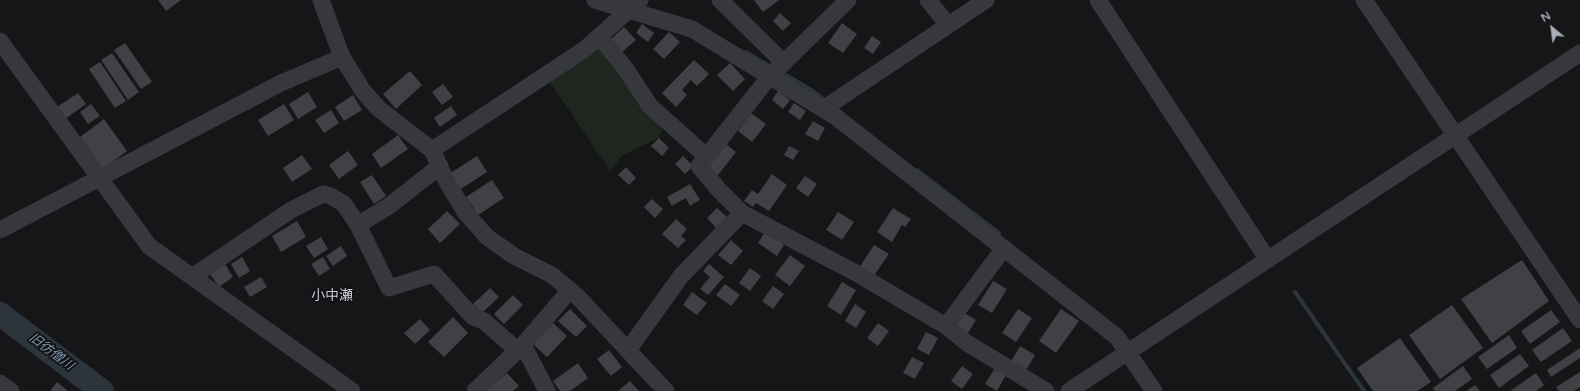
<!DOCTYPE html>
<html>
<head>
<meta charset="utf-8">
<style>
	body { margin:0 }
	#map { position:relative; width:1580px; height:391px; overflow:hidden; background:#161618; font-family:"Varela Round",sans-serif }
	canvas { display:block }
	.north { position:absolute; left:1532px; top:8px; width:40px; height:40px; -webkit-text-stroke:3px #111113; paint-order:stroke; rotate:331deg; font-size:11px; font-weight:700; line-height:16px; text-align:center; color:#a8adb8 }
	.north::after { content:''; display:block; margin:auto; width:14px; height:18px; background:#a8adb8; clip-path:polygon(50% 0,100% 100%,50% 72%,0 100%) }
</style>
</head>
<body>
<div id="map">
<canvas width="1580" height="391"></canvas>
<div class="north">N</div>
</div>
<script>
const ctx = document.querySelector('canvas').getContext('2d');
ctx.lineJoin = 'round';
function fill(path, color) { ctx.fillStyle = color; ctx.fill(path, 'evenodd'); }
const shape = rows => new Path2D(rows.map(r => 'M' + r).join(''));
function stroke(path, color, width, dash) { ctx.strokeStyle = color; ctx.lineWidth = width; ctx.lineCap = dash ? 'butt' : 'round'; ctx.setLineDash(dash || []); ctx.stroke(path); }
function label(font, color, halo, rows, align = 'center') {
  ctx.font = font + ' "Varela Round","Noto Sans JP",sans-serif'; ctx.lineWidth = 3.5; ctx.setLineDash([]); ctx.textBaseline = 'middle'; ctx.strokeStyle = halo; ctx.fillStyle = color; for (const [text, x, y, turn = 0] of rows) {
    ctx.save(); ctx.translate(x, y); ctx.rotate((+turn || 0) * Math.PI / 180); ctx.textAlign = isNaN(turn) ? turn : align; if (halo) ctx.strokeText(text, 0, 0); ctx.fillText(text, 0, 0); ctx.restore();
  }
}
fill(shape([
	[600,40,665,120,659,138,623,155,610,171,546,76]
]), '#1e261f');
stroke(shape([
	[746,52,773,68],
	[781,72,813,91,827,102],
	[917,170,999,233],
	[1295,292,1364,391]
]), '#2c353c', 4);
stroke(shape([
	[0,314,102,391]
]), '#2c353c', 24);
fill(shape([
	[158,0,181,0,166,11],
	[754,0,779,0,763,12],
	[780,13,791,23,783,31,773,21],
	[842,23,857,34,843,53,828,43],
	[642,24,654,33,648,42,636,33],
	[624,27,636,40,622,52,611,39],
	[669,32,680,42,664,59,653,49],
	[872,36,881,42,873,54,864,48],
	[125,43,152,82,141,89,114,50],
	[112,53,139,92,128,100,101,60],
	[694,60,709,74,697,86,691,80,682,90,687,95,676,107,662,93],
	[100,62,126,101,115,108,89,69],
	[730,63,745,79,733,91,717,75],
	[410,71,422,85,396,109,383,94],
	[443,84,453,97,442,105,432,92],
	[778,91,790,100,783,109,772,100],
	[308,92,317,107,298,119,289,104],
	[78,93,86,104,65,119,57,107],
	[353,95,362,110,344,121,335,107],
	[794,103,806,111,800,120,788,112],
	[91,104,100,116,88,124,80,112],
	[284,104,294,120,268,136,258,120],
	[451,106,457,115,440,127,434,118],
	[331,110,339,123,324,133,315,120],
	[751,113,766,124,752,142,738,131],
	[104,119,127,151,103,169,80,137],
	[813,121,825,128,818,141,805,134],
	[398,135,408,149,381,168,372,154],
	[659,138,669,148,662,156,651,146],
	[726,144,736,152,718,175,707,167],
	[789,146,799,151,793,160,784,155],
	[348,151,358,165,339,179,329,165],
	[302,155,312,169,292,182,283,168],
	[477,156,487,172,459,190,449,174],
	[683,156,693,166,685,174,675,164],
	[626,167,636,178,629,185,618,175],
	[772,174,787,185,769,211,756,203,753,207,744,201,752,190,758,194],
	[372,175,386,196,374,204,360,182],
	[805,176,817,184,808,197,796,188],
	[492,180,504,198,478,215,466,197],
	[690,184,700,200,690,206,686,198,672,206,667,197],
	[652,199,663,209,655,218,644,207],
	[717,208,727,217,716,228,707,218],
	[893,208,911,219,905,227,902,225,892,242,877,232],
	[447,211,460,224,440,243,428,229],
	[838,212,854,222,842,240,826,230],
	[676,219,687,229,681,236,686,240,678,248,662,234],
	[297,221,306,237,281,252,272,236],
	[765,232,784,245,777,256,758,243],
	[321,237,328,249,314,258,306,246],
	[731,240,743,251,731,265,718,255],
	[874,245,889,254,873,277,859,268],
	[341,246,347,256,333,266,326,256],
	[790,255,805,266,790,286,775,275],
	[242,257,250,271,239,278,231,264],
	[323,257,330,269,319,276,311,264],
	[1522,260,1549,301,1492,343,1461,299],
	[225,264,233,277,219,287,210,274],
	[709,264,724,277,708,295,700,289,710,277,703,271],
	[750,268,761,276,750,291,739,283],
	[261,277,267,287,250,297,244,287],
	[993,281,1007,289,992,313,978,305],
	[842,282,856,290,841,315,827,306],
	[725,284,740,295,731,306,716,295],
	[773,286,784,294,773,309,762,301],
	[490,288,499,297,482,313,473,304],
	[692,292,707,303,697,315,683,305],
	[513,295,523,305,504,324,494,314],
	[855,304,866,312,856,328,845,321],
	[1452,305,1483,348,1440,379,1409,335],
	[570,309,587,326,576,337,558,321],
	[1018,309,1032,318,1016,342,1002,333],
	[1061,309,1079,321,1056,353,1039,341],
	[1551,310,1560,322,1530,344,1521,331],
	[964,313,976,320,966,336,954,329],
	[453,317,468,333,444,357,428,342],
	[420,319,430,330,415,344,404,333],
	[553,323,567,336,547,357,533,344],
	[878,323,889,331,878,346,867,338],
	[1563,328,1572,341,1541,362,1532,350],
	[926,332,938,338,929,355,917,349],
	[1509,335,1517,348,1487,369,1478,357],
	[1400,338,1431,382,1417,391,1373,391,1357,368],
	[1020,346,1035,355,1025,372,1010,363],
	[1580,348,1580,358,1551,377,1547,370],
	[609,350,622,367,611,376,597,359],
	[1520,354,1529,366,1499,388,1490,375],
	[912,357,924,363,915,379,903,373],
	[578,363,588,378,570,391,560,391,553,381],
	[962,366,973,374,962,389,951,381],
	[1463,366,1472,379,1455,391,1435,391,1433,388],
	[995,368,1006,375,997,391,985,384],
	[1580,372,1580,387,1574,391,1559,391,1556,387],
	[507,373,519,386,513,391,486,391],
	[1536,373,1544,385,1536,391,1510,391],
	[630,381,639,391,618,391],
	[57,382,68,391,50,391],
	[1475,385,1480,391,1466,391]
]), '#404145');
stroke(shape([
	[321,0,342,57,363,91,379,109,432,150,447,182,465,212,487,237,514,256,552,275,578,297,666,391],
	[595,0,692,29,836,117,1117,337,1154,391],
	[720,0,783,62],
	[848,0,770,76,699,166,718,189,742,213,856,273,946,326,967,343,1046,391],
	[928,0,948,25],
	[1098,0,1268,260],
	[1364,0,1580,320],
	[599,36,625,68,650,106,706,156],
	[0,41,149,246,352,391],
	[823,109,986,0],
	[432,150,585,49,640,0],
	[358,225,389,288,434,274,473,317,484,321,517,350],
	[0,230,281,83,342,57],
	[192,277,291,210,323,194,331,196,344,204,358,225,389,206,440,166],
	[946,326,1004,248],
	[523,345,547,391],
	[628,350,681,276,742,213],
	[0,383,11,391],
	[475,391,523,345,570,290],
	[1069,391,1580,53]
]), '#37383d', 17);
label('italic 13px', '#7f9bb3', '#111113', [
	["旧彷僧川",51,352,37]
]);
label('14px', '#c9ccd4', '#111113', [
	["小中瀬",332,296]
]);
</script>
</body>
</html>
